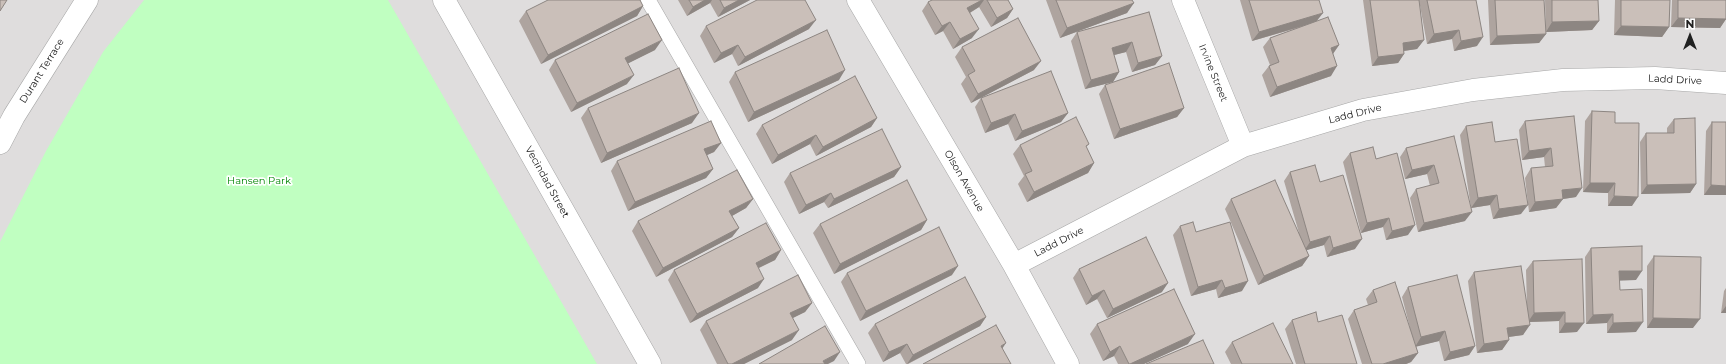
<!DOCTYPE html>
<html>
<head>
<meta charset="utf-8">
<style>
	body { margin:0 }
	#map { position:relative; width:1726px; height:364px; overflow:hidden; background:#f2ede6; font-family:Montserrat,sans-serif }
	canvas { display:block }
	.north { position:absolute; left:1670px; top:16px; width:40px; height:40px; -webkit-text-stroke:3px #fff; paint-order:stroke; rotate:0deg; font-size:11px; font-weight:700; line-height:16px; text-align:center; color:#202020 }
	.north::after { content:''; display:block; margin:auto; width:14px; height:18px; background:#202020; clip-path:polygon(50% 0,100% 100%,50% 72%,0 100%) }
</style>
</head>
<body>
<div id="map">
<canvas width="1726" height="364"></canvas>
<div class="north">N</div>
</div>
<script>
const ctx = document.querySelector('canvas').getContext('2d');
ctx.lineJoin = 'round';
function fill(path, color) { ctx.fillStyle = color; ctx.fill(path, 'evenodd'); }
const shape = rows => new Path2D(rows.map(r => 'M' + r).join(''));
function stroke(path, color, width, dash) { ctx.strokeStyle = color; ctx.lineWidth = width; ctx.lineCap = dash ? 'butt' : 'round'; ctx.setLineDash(dash || []); ctx.stroke(path); }
function label(font, color, halo, rows, align = 'center') {
  ctx.font = font + ' Montserrat,sans-serif'; ctx.lineWidth = 3.5; ctx.setLineDash([]); ctx.textBaseline = 'middle'; ctx.strokeStyle = halo; ctx.fillStyle = color; for (const [text, x, y, turn = 0] of rows) {
    ctx.save(); ctx.translate(x, y); ctx.rotate((+turn || 0) * Math.PI / 180); ctx.textAlign = isNaN(turn) ? turn : align; if (halo) ctx.strokeText(text, 0, 0); ctx.fillText(text, 0, 0); ctx.restore();
  }
}
fill(shape([
	[0,0,1726,0,1726,364,0,364]
]), '#dfdddd');
fill(shape([
	[144,0,388,0,597,364,0,364,0,242,46,151,103,52]
]), '#c0ffc1');
const service = shape([
	[648,0,858,364]
]);
const minor = shape([
	[444,0,650,364],
	[858,0,1014,265,1068,364],
	[1183,0,1243,146],
	[1014,265,1243,146,1363,110,1473,90,1563,80,1655,78,1726,83]
]);
const tertiary = shape([
	[0,143,14,116,87,0]
]);
stroke(service, '#a7a7a7', 16);
stroke(minor, '#a7a7a7', 23);
stroke(tertiary, '#a7a7a7', 23);
stroke(service, '#fff', 15);
stroke(minor, '#fff', 22);
stroke(tertiary, '#fff', 22);
fill(shape([
	[678,0,750,0,718,17,710,3,687,16],
	[932,0,1008,0,1013,9,1007,18,991,27,979,7,970,13,972,38,953,49,943,31,935,35,922,11,928,2],
	[1046,0,1132,0,1127,13,1060,38],
	[1240,0,1319,0,1317,21,1339,45,1333,54,1331,76,1270,97,1262,75,1269,66,1270,65,1263,47,1270,38,1301,27,1252,41],
	[1363,0,1419,0,1424,40,1417,49,1404,51,1404,54,1398,63,1372,66],
	[1419,0,1476,0,1477,46,1454,51,1452,39,1427,44],
	[1488,0,1544,0,1546,34,1539,43,1490,45],
	[1545,0,1598,0,1599,21,1592,30,1546,32],
	[1615,0,1670,0,1669,27,1662,37,1614,35],
	[1672,0,1726,0,1726,19,1720,28,1671,27],
	[643,6,637,16,541,64,519,21,526,11],
	[1149,12,1162,56,1155,65,1132,72,1126,52,1114,55,1119,72,1113,82,1085,89,1071,41,1077,32],
	[706,26,809,29,738,66,732,54,714,63,700,36],
	[962,47,1034,70,971,103,961,84,966,77,955,57],
	[655,50,628,63,627,84,571,112,549,70,555,60],
	[735,72,839,80,748,122,729,82],
	[1105,85,1184,108,1177,117,1114,139,1099,94],
	[981,98,1068,113,1061,122,1015,141,1008,124,985,133,975,107],
	[588,108,692,123,601,163,581,118],
	[1592,111,1615,123,1632,206,1608,206,1608,193,1583,192,1585,121],
	[1574,116,1576,197,1563,199,1556,208,1529,212,1525,178,1531,168,1545,167,1544,157,1522,160,1519,130,1525,121],
	[877,118,871,127,816,156,810,144,772,164,756,134,762,125],
	[1674,119,1696,184,1690,193,1641,194,1640,142,1646,133,1667,133,1667,128],
	[1712,122,1726,195,1704,195,1706,131],
	[1466,126,1521,214,1493,219,1490,205,1471,208,1460,135],
	[1454,136,1465,221,1418,232,1410,198,1416,189,1430,186,1427,174,1405,179,1400,157,1406,148],
	[721,143,714,152,707,155,713,169,706,178,628,211,611,171,617,161],
	[1089,144,1086,147,1094,163,1088,173,1027,202,1018,184,1024,176,1013,154,1020,145],
	[1350,153,1376,159,1408,235,1386,240,1383,227,1361,233,1343,162],
	[901,167,894,177,828,208,824,202,799,214,784,182,790,173],
	[1290,172,1320,182,1355,249,1327,257,1324,245,1306,250,1309,256,1302,266,1258,285,1225,209,1231,199,1299,233,1284,181],
	[753,199,746,208,732,216,739,228,732,237,656,277,632,231,638,221],
	[927,220,921,230,834,274,813,233,820,224],
	[1180,226,1196,232,1242,291,1218,298,1216,289,1191,296,1173,235],
	[1591,248,1636,280,1619,280,1620,290,1636,332,1607,333,1607,323,1586,324,1585,257],
	[781,250,775,260,759,268,758,288,690,323,668,280,674,270],
	[1654,256,1693,328,1647,328,1647,266],
	[1533,261,1577,332,1559,333,1559,321,1529,322,1523,335,1508,337,1509,340,1502,350,1477,353,1468,281,1474,272,1527,309,1526,270],
	[1079,269,1162,292,1107,318,1097,299,1086,305,1073,278],
	[847,273,952,275,860,321,841,282],
	[1408,287,1475,346,1469,355,1444,361,1439,341,1416,346,1418,353,1411,362,1406,364,1362,364,1348,319,1354,310,1368,305,1366,299,1373,290,1410,328,1402,297],
	[1726,288,1726,313,1721,313,1724,291],
	[812,303,805,312,792,318,792,340,744,364,717,364,700,330,706,321],
	[986,317,980,326,908,364,906,364,900,353,883,362,868,333,875,324],
	[1292,320,1318,322,1357,364,1296,364,1285,329],
	[1097,324,1188,344,1144,364,1118,364,1114,356,1103,361,1090,334],
	[1232,342,1293,364,1231,364,1225,352]
]), '#aea49f');
fill(shape([
	[705,0,712,0,710,3,687,16,693,7],
	[739,0,750,0,718,17,724,8],
	[982,0,984,0,979,7,961,18,967,8],
	[1134,3,1127,13,1060,38,1067,28],
	[643,6,637,16,541,64,548,55],
	[1013,9,1007,18,991,27,997,18],
	[1323,13,1316,22,1252,41,1259,32],
	[1678,18,1726,19,1720,28,1671,27],
	[816,20,809,29,738,66,745,57],
	[1599,21,1592,30,1546,32,1552,22],
	[950,22,943,31,935,35,942,26],
	[1621,26,1669,27,1662,37,1614,35],
	[979,29,972,38,953,49,960,39],
	[1459,30,1452,39,1427,44,1434,34],
	[1546,34,1539,43,1490,45,1497,36],
	[1483,37,1477,46,1454,51,1461,41],
	[662,40,655,50,619,68,625,58],
	[1424,40,1417,49,1396,52,1403,43],
	[1132,42,1126,52,1106,57,1112,48],
	[738,45,732,54,714,63,721,53],
	[1339,45,1332,55,1331,48],
	[1404,54,1398,63,1372,66,1378,57],
	[1162,56,1155,65,1132,72,1138,63],
	[1041,61,1034,70,971,103,978,94],
	[1337,66,1331,76,1270,97,1277,87],
	[845,70,839,80,748,122,754,112],
	[1119,72,1113,82,1085,89,1091,80],
	[634,75,627,84,571,112,577,103],
	[1184,108,1177,117,1114,139,1120,129],
	[699,113,692,123,601,163,607,153],
	[1068,113,1061,122,1015,141,1022,131],
	[1015,114,1008,124,985,133,991,123],
	[877,118,871,127,816,156,823,147],
	[816,135,810,144,772,164,778,155],
	[721,143,714,152,698,159,704,149],
	[1551,148,1544,157,1522,160,1529,151],
	[1094,163,1088,173,1027,202,1034,192],
	[1434,165,1427,174,1405,179,1412,170],
	[901,167,894,177,828,208,834,199],
	[713,169,706,178,628,211,635,202],
	[1590,183,1615,183,1608,193,1583,192],
	[1696,184,1690,193,1641,194,1647,185],
	[1711,185,1726,186,1726,195,1704,195],
	[1582,188,1576,197,1563,199,1556,208,1529,212,1535,202,1562,190],
	[831,193,824,202,799,214,806,205],
	[1497,195,1490,205,1471,208,1478,198],
	[1614,196,1638,197,1632,206,1608,206],
	[753,199,746,208,723,221,729,211],
	[1528,205,1521,214,1493,219,1499,209],
	[1472,212,1465,221,1418,232,1424,223],
	[1389,218,1383,227,1361,233,1367,223],
	[927,220,921,230,834,274,840,264],
	[1415,225,1408,235,1386,240,1392,231],
	[739,228,732,237,656,277,663,268],
	[1330,236,1324,245,1304,251,1310,242],
	[1362,239,1355,249,1327,257,1333,248],
	[781,250,775,260,750,272,756,263],
	[1309,256,1302,266,1258,285,1264,276],
	[958,266,952,275,860,321,866,311],
	[1619,271,1642,271,1636,280,1612,281],
	[764,279,758,288,690,323,697,314],
	[1222,280,1216,289,1191,296,1198,287],
	[1248,281,1242,291,1218,298,1225,288],
	[1168,283,1162,292,1107,318,1113,309],
	[1104,290,1097,299,1086,305,1092,296],
	[812,303,805,312,783,323,790,313],
	[1726,306,1726,313,1721,313],
	[1565,312,1559,321,1528,322,1534,313],
	[1613,314,1607,323,1586,324,1593,315],
	[986,317,980,326,907,364,913,355],
	[1653,318,1700,319,1693,328,1647,328],
	[1643,322,1636,332,1607,333,1613,323],
	[1565,323,1584,323,1577,332,1559,333],
	[1530,325,1523,335,1501,338,1507,328],
	[799,330,792,340,744,364,732,364],
	[1445,331,1439,341,1415,347,1421,337],
	[1195,334,1188,344,1144,364,1130,364],
	[1509,340,1502,350,1477,353,1484,344],
	[1006,343,1000,352,1001,346],
	[907,344,900,353,883,362,889,352],
	[1120,346,1114,356,1103,361,1110,352],
	[1475,346,1469,355,1444,361,1450,352],
	[840,352,834,361,828,364,821,364,823,361],
	[1418,353,1411,362,1406,364,1383,364]
]), '#8d8682');
const building = shape([
	[0,0,7,0,0,11,0,0],
	[548,0,640,0,643,6,548,55,526,11,548,0],
	[689,0,705,0,693,7,689,0],
	[720,0,739,0,724,8,720,0],
	[757,0,805,0,816,20,745,57,738,45,721,53,706,26,757,0],
	[932,0,982,0,967,8,979,29,960,39,950,22,942,26,928,2,932,0],
	[987,0,1008,0,1013,9,997,18,987,0],
	[1056,0,1132,0,1134,3,1067,28,1056,0],
	[1249,0,1319,0,1323,13,1259,32,1249,0],
	[1370,0,1419,0,1424,40,1403,43,1404,54,1378,57,1370,0],
	[1427,0,1476,0,1483,37,1461,41,1459,30,1434,34,1427,0],
	[1495,0,1544,0,1546,34,1497,36,1495,0],
	[1552,0,1598,0,1599,21,1552,22,1552,0],
	[1621,0,1670,0,1669,27,1621,26,1621,0],
	[1678,0,1726,0,1726,19,1678,18,1678,0],
	[1149,12,1162,56,1138,63,1132,42,1112,48,1119,72,1091,80,1077,32,1149,12],
	[648,14,662,40,625,58,634,75,577,103,555,60,648,14],
	[1328,17,1339,45,1331,48,1337,66,1277,87,1269,66,1279,62,1270,38,1328,17],
	[1018,18,1041,61,978,94,968,75,975,71,962,47,1018,18],
	[827,30,845,70,754,112,735,72,827,30],
	[1169,63,1184,108,1120,129,1105,85,1169,63],
	[679,68,699,113,607,153,588,108,679,68],
	[1051,71,1068,113,1022,131,1015,114,991,123,981,98,1051,71],
	[855,76,877,118,823,147,816,135,778,155,762,125,855,76],
	[1592,111,1615,112,1615,123,1639,123,1638,197,1614,196,1615,183,1590,183,1592,111],
	[1574,116,1582,188,1562,190,1563,199,1535,202,1531,168,1553,166,1551,148,1529,151,1525,121,1574,116],
	[1076,117,1089,144,1086,146,1094,163,1034,192,1025,174,1032,171,1020,145,1076,117],
	[1695,118,1696,184,1647,185,1646,133,1674,133,1674,119,1695,118],
	[711,121,721,143,704,149,713,169,635,202,617,161,711,121],
	[1492,122,1495,142,1517,139,1528,205,1499,209,1497,195,1478,198,1466,126,1492,122],
	[1712,122,1726,122,1726,186,1711,185,1712,122],
	[882,129,901,167,834,199,831,193,806,205,790,173,882,129],
	[1454,136,1472,212,1424,223,1416,189,1439,183,1434,165,1412,170,1406,148,1454,136],
	[1373,147,1376,159,1397,153,1415,225,1392,231,1389,218,1367,223,1350,153,1373,147],
	[1315,165,1320,182,1343,175,1362,239,1333,248,1330,236,1310,242,1290,172,1315,165],
	[737,170,753,199,729,211,739,228,663,268,638,221,737,170],
	[907,180,927,220,840,264,820,224,907,180],
	[1275,180,1309,256,1264,276,1231,199,1275,180],
	[1193,222,1196,232,1230,222,1248,281,1225,288,1222,280,1198,287,1180,226,1193,222],
	[766,223,781,250,756,263,764,279,697,314,674,270,766,223],
	[939,227,958,266,866,311,847,273,939,227],
	[1146,237,1168,283,1113,309,1104,290,1092,296,1079,269,1146,237],
	[1642,246,1642,271,1619,271,1620,290,1642,289,1643,322,1613,323,1613,314,1593,315,1591,248,1642,246],
	[1654,256,1701,257,1700,319,1653,318,1654,256],
	[1582,259,1584,323,1565,323,1565,312,1534,313,1533,261,1582,259],
	[1521,266,1530,325,1507,328,1509,340,1484,344,1474,272,1521,266],
	[798,275,812,303,790,313,799,330,732,364,728,364,706,321,798,275],
	[1457,275,1475,346,1450,352,1445,331,1421,337,1408,287,1457,275],
	[965,277,986,317,913,355,907,344,889,352,875,324,965,277],
	[1395,282,1418,353,1383,364,1372,364,1354,310,1377,302,1373,290,1395,282],
	[1174,289,1195,334,1130,364,1129,364,1120,346,1110,352,1097,324,1174,289],
	[1316,312,1318,322,1342,315,1357,364,1305,364,1292,320,1316,312],
	[1273,323,1293,364,1242,364,1232,342,1273,323],
	[996,325,1006,343,1001,346,1011,364,923,364,996,325],
	[825,326,840,352,823,361,825,364,759,364,825,326],
	[1203,340,1214,364,1146,364,1203,340]
]);
fill(building, '#cabfb9');
stroke(building, '#8d8682', 1);
label('10px', '#202020', '#fff', [
	["Durant Terrace",42,71,-58],
	["Irvine Street",1213,73,68],
	["Ladd Drive",1675,80,3],
	["Ladd Drive",1355,114,-14],
	["Olson Avenue",964,181,60],
	["Vecindad Street",547,182,61],
	["Ladd Drive",1059,242,-27]
]);
label('10px', '#018603', '#fff', [
	["Hansen Park",259,181]
]);
</script>
</body>
</html>
